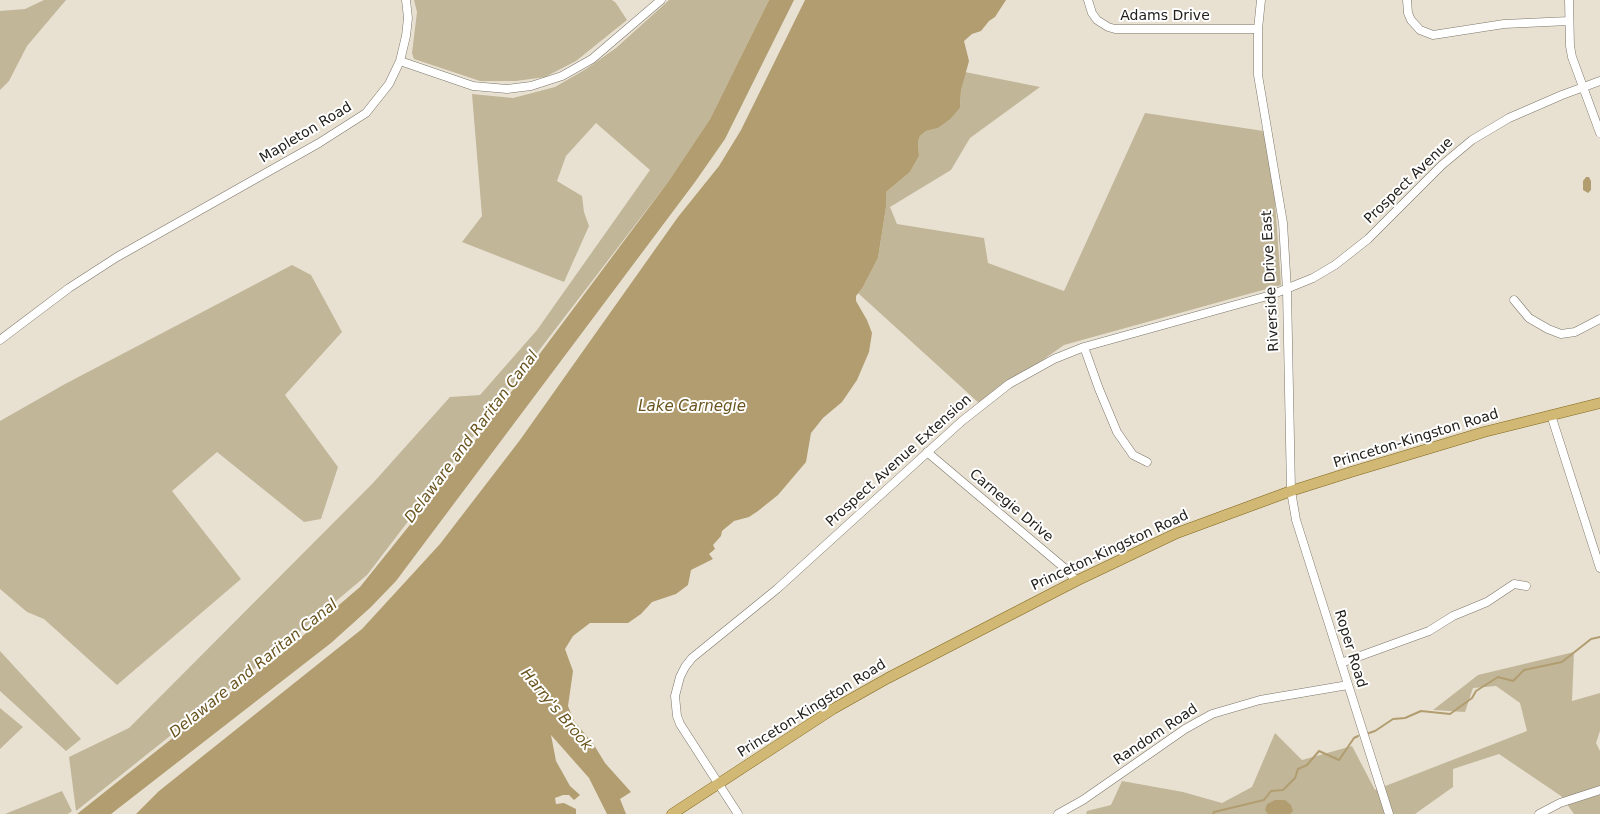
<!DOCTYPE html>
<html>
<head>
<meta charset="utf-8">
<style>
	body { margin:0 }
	canvas { display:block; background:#e8e1d2 }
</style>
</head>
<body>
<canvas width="1600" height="814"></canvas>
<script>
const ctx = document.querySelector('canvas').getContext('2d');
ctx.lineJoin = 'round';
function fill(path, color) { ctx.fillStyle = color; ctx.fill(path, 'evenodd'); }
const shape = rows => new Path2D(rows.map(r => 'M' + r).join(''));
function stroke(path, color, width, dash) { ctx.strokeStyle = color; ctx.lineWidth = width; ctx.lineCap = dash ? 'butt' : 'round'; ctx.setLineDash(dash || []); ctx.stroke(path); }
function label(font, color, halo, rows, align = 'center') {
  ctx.font = font + ' "DejaVu Sans",sans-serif'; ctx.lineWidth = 4; ctx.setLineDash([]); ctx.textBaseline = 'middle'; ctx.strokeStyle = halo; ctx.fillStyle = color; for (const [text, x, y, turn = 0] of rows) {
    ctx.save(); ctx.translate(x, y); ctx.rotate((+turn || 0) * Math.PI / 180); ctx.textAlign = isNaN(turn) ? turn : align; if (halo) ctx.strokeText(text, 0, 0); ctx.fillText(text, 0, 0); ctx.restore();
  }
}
fill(shape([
	[44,0,66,0,27,46,9,81,0,90,0,11,25,9],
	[414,0,612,0,616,3,627,20,576,61,545,77,516,81,480,81,414,59,412,53,417,12],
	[669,0,769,0,710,119,668,182,367,575,284,645,76,811,69,757,129,728,373,483,450,397,480,395,537,330,650,170,596,123,566,156,557,181,582,196,584,212,589,226,564,282,462,242,482,216,472,94,513,98,555,87,586,69,616,48],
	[965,72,1040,87,970,138,951,170,890,207,897,224,984,238,988,263,1064,291,1145,113,1270,132,1281,285,1064,345,980,404,858,293,863,287,878,258,886,207,886,192,910,172,919,156,918,142,920,136,926,131,938,128,960,108,961,90],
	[292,265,311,275,342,332,285,395,338,467,321,519,304,522,217,452,172,491,241,579,117,685,44,619,27,612,0,589,0,421,65,384],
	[0,651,81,739,66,751,0,691],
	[1574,652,1572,701,1600,693,1600,731,1596,743,1600,751,1600,814,1574,814,1561,796,1499,754,1453,769,1453,787,1415,814,1086,814,1087,811,1111,805,1122,781,1183,792,1222,803,1252,787,1275,733,1302,760,1352,746,1375,790,1527,731,1520,703,1496,686,1473,688,1465,712,1433,710,1478,675],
	[0,708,23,727,0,749],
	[62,791,72,811,68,814,5,814]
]), '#c2b699');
fill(shape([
	[769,0,794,0,725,139,695,182,396,581,371,607,331,643,111,814,77,814,218,702,284,652,360,587,441,486,668,182,710,119],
	[805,0,1006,0,995,17,989,21,981,31,972,34,964,41,969,61,961,90,960,108,950,119,938,128,926,131,920,136,918,142,919,156,910,172,886,192,886,207,878,258,863,287,856,296,856,301,867,320,872,333,869,352,857,380,842,402,823,418,811,433,806,462,778,495,758,511,749,517,734,521,722,531,721,536,713,545,715,549,709,554,713,559,691,570,688,585,676,594,652,602,641,614,628,623,590,623,573,636,565,649,573,671,568,706,574,721,594,745,605,763,631,792,620,799,626,814,607,814,589,778,551,735,556,761,570,786,580,795,574,800,569,795,563,795,555,798,556,804,564,803,576,809,576,814,136,814,159,791,362,629,440,544,520,440,678,217,719,166,741,130],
	[1586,177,1589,177,1591,181,1591,190,1588,193,1583,190,1583,181],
	[1275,800,1285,800,1291,805,1293,811,1290,814,1268,814,1265,810,1267,804]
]), '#b19d6f');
stroke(shape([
	[1369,733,1375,731,1393,719,1405,718,1421,711,1450,714,1472,698,1476,691,1498,677,1513,681,1524,670,1562,662,1591,639,1600,637],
	[1213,814,1214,812,1264,800,1271,791,1283,790,1295,778,1298,769,1307,765,1319,751,1339,760,1354,738,1358,736]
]), '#b19d6f', 2);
const minor = shape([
	[1088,0,1092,13,1097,20,1108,27,1115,29,1258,29],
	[1261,0,1258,29,1258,75,1283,223,1287,290,1291,491,1296,520,1389,814],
	[1407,0,1408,13,1411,20,1420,30,1433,35,1504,24,1569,21],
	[1569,0,1570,46,1572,57,1600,133],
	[400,61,473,86,507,89,531,86,562,76,592,59,661,0],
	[1514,300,1529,318,1548,329,1561,334,1575,332,1600,319],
	[0,340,69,288,117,257,319,143,366,113,389,84,400,61,406,36,408,18,406,0],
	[1084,347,1099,389,1117,432,1133,455,1147,462],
	[1551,415,1600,568],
	[927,452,1068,571,1076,581],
	[1341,663,1429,631,1453,616,1487,602,1514,584,1526,586],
	[738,814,680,724,677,716,675,696,680,677,685,667,692,658,777,589,962,421,1009,384,1054,359,1084,347,1271,295,1313,278,1335,265,1368,239,1442,165,1472,140,1509,118,1562,95,1600,81],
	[1058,814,1083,800,1185,729,1212,714,1260,700,1348,685],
	[1539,814,1560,803,1600,790]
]);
const major = shape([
	[672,814,833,709,888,678,1076,581,1177,533,1291,491,1351,472,1484,432,1600,403]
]);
stroke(minor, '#7c7669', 9);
stroke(major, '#81661a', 11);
stroke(minor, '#fff', 8);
stroke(major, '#d1b975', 10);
label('14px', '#23211c', '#fff', [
	["Adams Drive",1165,16],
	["Mapleton Road",306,133,-31],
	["Prospect Avenue",1409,181,-44],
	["Riverside Drive East",1271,281,-93],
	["Princeton-Kingston Road",1416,439,-17],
	["Prospect Avenue Extension",899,461,-42],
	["Carnegie Drive",1011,506,40],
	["Princeton-Kingston Road",1110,551,-25],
	["Roper Road",1350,649,73],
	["Princeton-Kingston Road",812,709,-32],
	["Random Road",1156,735,-34]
]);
label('italic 15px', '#69541d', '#fff', [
	["Lake Carnegie",692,407],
	["Delaware and Raritan Canal",472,437,-53],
	["Delaware and Raritan Canal",254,669,-39],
	["Harry's Brook",556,710,50]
]);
</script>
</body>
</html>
